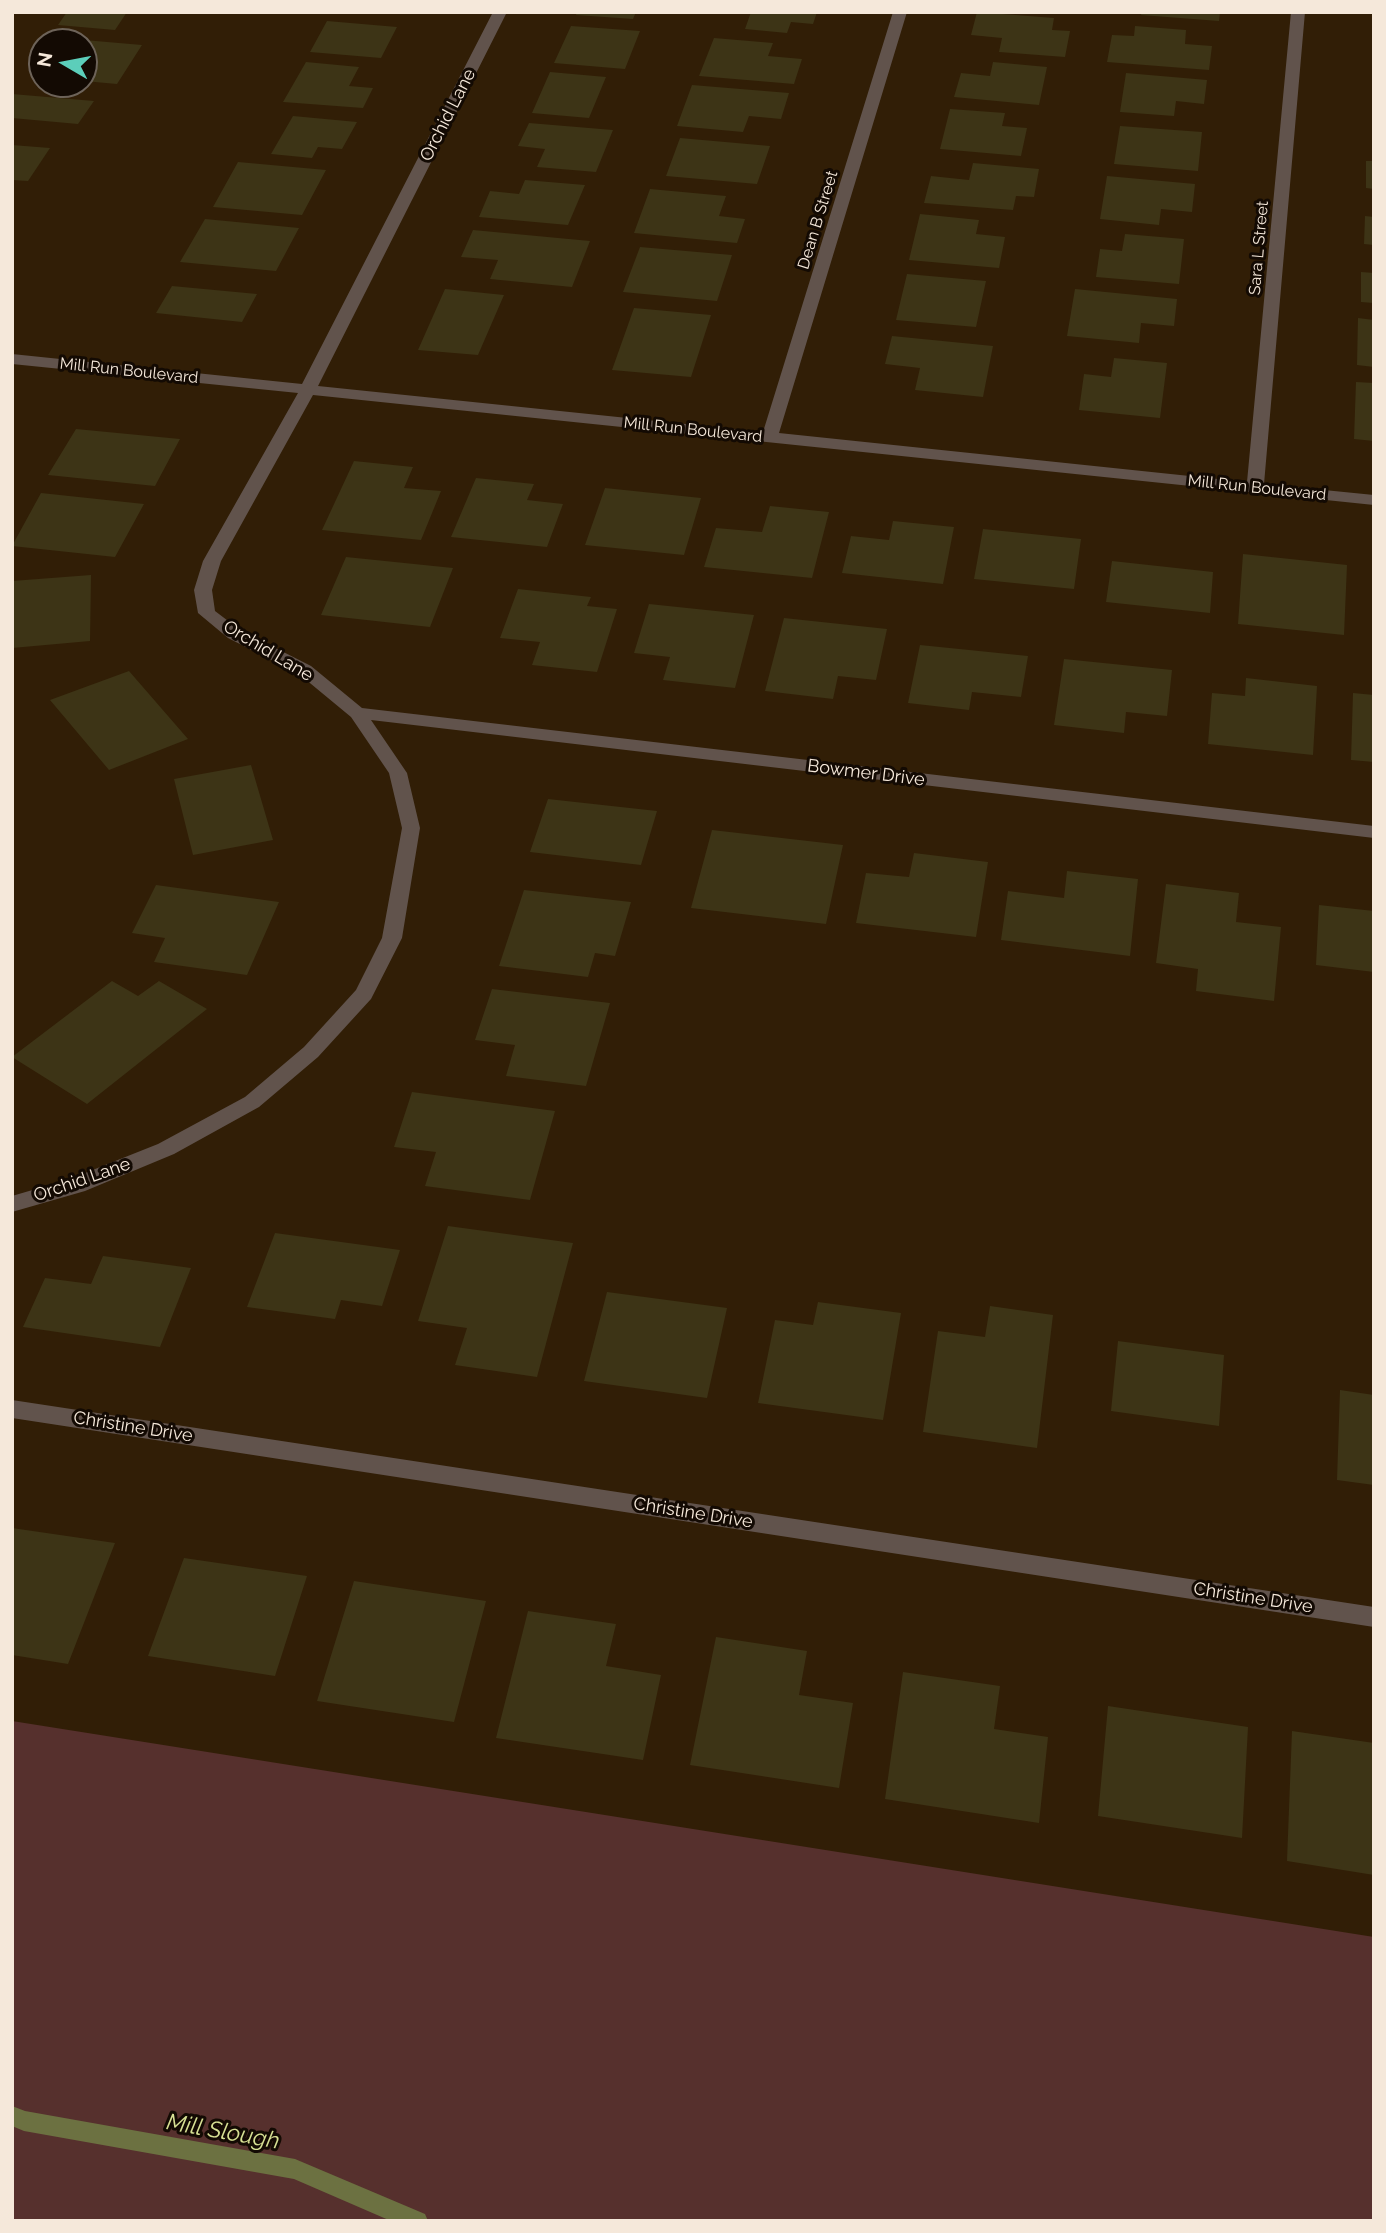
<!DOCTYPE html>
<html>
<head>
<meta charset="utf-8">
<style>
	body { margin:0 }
	#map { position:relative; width:1386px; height:2233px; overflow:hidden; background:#311e06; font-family:Raleway,sans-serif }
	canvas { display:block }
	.frame { position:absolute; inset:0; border:14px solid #f5e8da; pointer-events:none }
	.north { position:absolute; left:28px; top:28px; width:70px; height:70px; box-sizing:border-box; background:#130a03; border:2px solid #6d6359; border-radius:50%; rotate:280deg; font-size:19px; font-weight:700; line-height:28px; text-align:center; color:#f5e8da }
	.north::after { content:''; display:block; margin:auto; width:24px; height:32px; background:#5cceba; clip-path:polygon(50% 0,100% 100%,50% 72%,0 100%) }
</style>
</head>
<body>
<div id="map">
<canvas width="1386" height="2233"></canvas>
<div class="frame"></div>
<div class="north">N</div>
</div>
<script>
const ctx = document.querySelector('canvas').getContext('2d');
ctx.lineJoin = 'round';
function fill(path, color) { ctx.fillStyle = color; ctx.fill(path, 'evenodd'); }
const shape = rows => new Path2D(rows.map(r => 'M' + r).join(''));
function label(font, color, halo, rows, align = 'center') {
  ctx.font = font + ' Raleway,sans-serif'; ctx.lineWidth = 6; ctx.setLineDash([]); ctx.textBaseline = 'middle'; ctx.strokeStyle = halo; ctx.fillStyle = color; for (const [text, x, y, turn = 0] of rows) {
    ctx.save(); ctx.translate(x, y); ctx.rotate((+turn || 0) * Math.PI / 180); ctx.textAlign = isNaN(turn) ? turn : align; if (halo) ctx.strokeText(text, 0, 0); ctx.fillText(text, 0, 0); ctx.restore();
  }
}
fill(shape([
	[12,1721,1374,1937,1374,2221,12,2221]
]), '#56302d');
fill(shape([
	[12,2106,25,2111,295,2159,425,2214,428,2221,391,2221,294,2179,24,2131,12,2126,12,2106]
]), '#6c7141');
fill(shape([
	[67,12,127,12,115,30,58,25],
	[577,12,636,12,633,19,576,15],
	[751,12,817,12,813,24,791,22,787,33,745,29],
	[977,12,1054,18,1052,30,1070,31,1065,57,999,52,1002,38,971,35],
	[1142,12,1220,12,1219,21,1141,15],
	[327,21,397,27,381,58,310,52],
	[571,26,640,31,625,69,554,63],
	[1135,26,1186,30,1185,44,1212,46,1209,70,1107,62,1112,35,1134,36],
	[49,37,81,40,81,42,45,42],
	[714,38,773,43,768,56,802,59,794,84,699,76],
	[84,40,142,45,117,84,84,81],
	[306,62,359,67,349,86,373,88,363,108,283,102],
	[993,62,1047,67,1039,105,954,97,961,73,990,76],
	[550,72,606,77,589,118,532,113],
	[1126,73,1207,80,1204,104,1176,101,1174,116,1120,112],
	[692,85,789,93,781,119,749,116,743,132,677,126],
	[12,94,94,101,78,124,12,118],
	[950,109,1005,113,1002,126,1027,128,1021,156,940,149],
	[293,116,357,122,342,149,318,147,312,158,271,154],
	[529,123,613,130,596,172,537,167,545,149,518,146],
	[1120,126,1202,132,1198,171,1114,164],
	[680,138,770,146,757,184,666,176],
	[12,145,50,148,28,181,12,180],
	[1366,161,1374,161,1374,189,1366,188],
	[238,162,326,170,302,215,213,207],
	[973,163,1039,169,1034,197,1016,196,1013,210,924,203,931,176,969,180],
	[1107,176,1195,184,1192,212,1161,209,1159,225,1100,219],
	[525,180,585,185,568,225,479,217,490,191,519,194],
	[650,189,726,196,719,216,745,219,737,243,634,233],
	[920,214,979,220,976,234,1005,237,999,268,909,260],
	[1365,216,1374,217,1374,245,1364,244],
	[205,219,299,228,276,271,180,262],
	[473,230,590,241,572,287,490,279,498,260,461,257],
	[1125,234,1184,239,1179,284,1096,277,1100,249,1122,251],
	[640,247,732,255,717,301,623,292],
	[1361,272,1374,273,1374,303,1361,302],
	[907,274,986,281,976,327,896,320],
	[172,286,257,294,242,322,156,313],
	[445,289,504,295,478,355,418,350],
	[1075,289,1177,299,1174,326,1141,323,1139,343,1067,336],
	[634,308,711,315,691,377,612,370],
	[1358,318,1374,320,1374,367,1357,365],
	[892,336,993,346,983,397,915,390,920,368,885,364],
	[1114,358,1167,363,1160,418,1079,410,1084,374,1111,377],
	[1356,382,1374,383,1374,441,1354,439],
	[76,429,180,439,155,486,48,475],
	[354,461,413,467,404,488,441,491,421,540,322,530],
	[476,478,534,484,527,500,563,504,547,547,451,537],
	[605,488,701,498,684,555,585,545],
	[41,493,144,504,115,557,12,546],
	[770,506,829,512,812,578,704,567,716,528,762,532],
	[893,521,954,527,943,584,842,573,851,536,889,540],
	[983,529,1081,539,1074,589,974,579],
	[1243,554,1347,565,1344,635,1238,624],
	[346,557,453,568,430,627,321,615],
	[1112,561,1213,572,1210,613,1106,602],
	[91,575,90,641,12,648,12,581],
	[518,589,591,597,587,606,617,609,597,672,532,665,540,642,500,638],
	[649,604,754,615,735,688,663,680,670,657,634,653],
	[784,618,887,629,876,680,838,676,833,699,765,691],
	[920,645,1028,656,1021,697,972,692,969,710,908,703],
	[1064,659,1172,670,1167,716,1126,712,1124,733,1054,725],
	[129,671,188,739,109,770,50,700],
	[1246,678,1317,686,1313,755,1208,744,1212,693,1245,696],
	[1353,693,1374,695,1374,762,1351,760],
	[251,765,273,840,193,855,174,779],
	[548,799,657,811,641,865,530,852],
	[712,830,843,845,826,924,691,908],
	[914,853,988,862,976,937,856,923,866,873,909,877],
	[1067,871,1138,879,1130,956,1001,940,1008,891,1064,898],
	[1166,884,1239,893,1236,922,1281,927,1274,1001,1196,991,1198,969,1156,963],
	[156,885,279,902,247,975,154,962,165,938,132,933],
	[524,890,631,902,615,956,595,953,588,977,499,966],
	[1319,905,1374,911,1374,972,1316,965],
	[112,981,138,996,159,981,207,1009,87,1104,12,1057],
	[492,989,610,1003,586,1086,506,1076,515,1045,475,1040],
	[412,1092,555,1111,530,1200,425,1186,436,1152,394,1147],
	[448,1226,573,1243,537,1377,455,1365,467,1328,418,1321],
	[275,1233,400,1250,382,1306,341,1300,335,1319,247,1307],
	[103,1256,191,1268,160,1347,23,1327,45,1278,91,1284],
	[607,1292,727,1308,707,1398,584,1381],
	[818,1302,901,1313,883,1420,758,1403,775,1320,813,1325],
	[990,1306,1053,1315,1037,1448,923,1432,938,1331,985,1337],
	[1118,1341,1224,1355,1219,1426,1111,1411],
	[1340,1390,1374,1395,1374,1485,1337,1480],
	[12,1528,115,1543,68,1664,12,1655],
	[184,1558,307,1576,275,1676,148,1656],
	[354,1581,486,1601,454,1722,317,1701],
	[528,1611,616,1624,606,1666,661,1675,643,1760,496,1738],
	[716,1637,807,1651,799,1695,853,1703,839,1788,690,1765],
	[903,1672,1000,1686,994,1729,1048,1737,1039,1823,885,1799],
	[1108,1706,1248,1727,1242,1838,1098,1816],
	[1292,1731,1374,1743,1374,1875,1287,1861]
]), '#3d3416');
fill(shape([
	[493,12,507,12,318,386,763,432,893,12,907,12,779,433,1247,482,1291,12,1305,12,1264,484,1374,495,1374,505,313,395,221,561,212,590,215,611,240,630,311,666,362,708,1374,826,1374,838,371,720,407,773,420,828,402,938,371,999,318,1057,259,1107,174,1154,85,1191,12,1212,12,1196,70,1179,158,1144,245,1097,304,1047,356,990,382,938,402,828,389,773,351,717,299,674,228,638,198,613,194,590,203,561,298,393,12,364,12,354,302,384,493,12],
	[12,1400,1374,1607,1374,1627,12,1418,12,1400]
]), '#61534c');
label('16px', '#f5e8da', '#130a03', [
	["Dean B Street",818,220,-73],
	["Sara L Street",1259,248,-85],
	["Mill Run Boulevard",129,371,6],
	["Mill Run Boulevard",693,430,6],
	["Mill Run Boulevard",1257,488,6]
]);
label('18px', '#f5e8da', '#130a03', [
	["Orchid Lane",448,115,-63],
	["Orchid Lane",268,651,31],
	["Bowmer Drive",866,773,7],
	["Orchid Lane",82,1180,-19],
	["Christine Drive",133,1427,9],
	["Christine Drive",693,1513,9],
	["Christine Drive",1253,1598,9]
]);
label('italic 23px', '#d8e194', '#130a03', [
	["Mill Slough",223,2132,10]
]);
</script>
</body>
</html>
